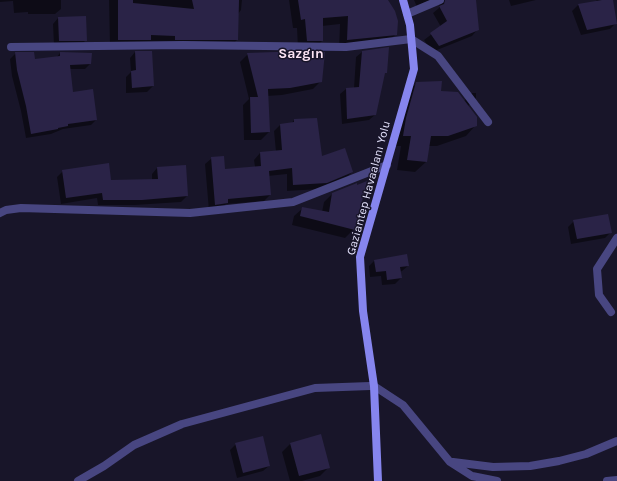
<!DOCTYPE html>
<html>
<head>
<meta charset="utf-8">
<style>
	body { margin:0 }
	canvas { display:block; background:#181529 }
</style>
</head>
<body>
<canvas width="617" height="481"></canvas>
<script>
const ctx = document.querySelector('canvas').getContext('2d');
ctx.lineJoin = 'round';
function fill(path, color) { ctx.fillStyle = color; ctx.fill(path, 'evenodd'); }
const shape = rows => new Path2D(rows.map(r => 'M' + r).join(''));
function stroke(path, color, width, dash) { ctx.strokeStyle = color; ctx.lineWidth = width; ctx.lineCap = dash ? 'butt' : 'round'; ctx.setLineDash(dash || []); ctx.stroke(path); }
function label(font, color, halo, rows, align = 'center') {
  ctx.font = font + ' Karla,sans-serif'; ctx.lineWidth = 3; ctx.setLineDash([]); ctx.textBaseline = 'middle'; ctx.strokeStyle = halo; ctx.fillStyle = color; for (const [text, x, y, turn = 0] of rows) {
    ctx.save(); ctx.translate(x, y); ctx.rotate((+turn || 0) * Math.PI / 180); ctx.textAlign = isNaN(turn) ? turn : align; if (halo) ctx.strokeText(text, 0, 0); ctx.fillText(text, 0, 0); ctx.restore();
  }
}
fill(shape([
	[0,0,61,0,61,9,55,14,28,14,28,12,14,13,13,1,0,2],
	[109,0,242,0,241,10,238,14,237,40,229,48,110,48],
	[289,0,388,0,396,34,387,43,339,49,340,24,322,26,322,41,313,50,298,49,297,28,293,28],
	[414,0,475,0,478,29,472,36,432,52,424,40,441,27,433,13,439,8,439,4,417,7],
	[509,0,536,0,511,6],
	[597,0,612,0,616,23,610,29,581,35,572,11,578,5,595,2],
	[58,18,86,40,80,46,54,46,53,24],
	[135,52,153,86,147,92,126,93,126,77,131,72,130,58],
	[362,52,384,74,375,115,369,120,342,124,340,94,346,89,354,88,356,57],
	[16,53,34,60,56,58,60,53,90,64,85,69,70,69,72,93,96,120,91,125,63,129,51,134,26,138,21,111,12,76,10,59],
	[308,53,321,81,313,89,282,95,267,96,269,132,261,140,244,140,243,105,249,99,240,62,248,54,304,57],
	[417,83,464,101,472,93,476,93,476,98,468,106,476,125,466,136,437,146,428,146,426,162,415,172,397,170,401,146,393,146,406,93],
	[294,120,321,157,352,172,346,178,320,189,287,191,287,174,268,176,270,195,264,201,226,204,221,209,209,211,205,164,212,158,224,170,255,167,254,160,260,153,276,152,274,131,280,125,291,124],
	[157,168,187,196,181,202,135,205,98,205,97,198,61,204,57,177,63,171,110,181,152,180,152,174],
	[357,186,354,229,345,238,292,225,294,216,303,208,322,212,324,202,333,193],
	[574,221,611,232,605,238,571,244,568,227],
	[374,261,408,266,402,271,400,272,401,278,395,284,382,285,381,276,370,277,369,266],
	[291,443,328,468,320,476,302,481,290,481,282,452],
	[236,444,269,466,263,471,237,478,230,450]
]), '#0007');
fill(shape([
	[118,0,133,0,133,3,194,9,192,0,239,0,238,40,175,40,175,36,151,35,151,40,118,40],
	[298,0,388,0,395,11,398,21,397,35,347,40,348,16,323,18,323,41,307,41,305,19,301,20],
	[445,0,476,0,479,30,439,46,430,33,447,21,439,6,444,4],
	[602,0,613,0,617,24,587,30,578,4],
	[86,16,87,41,59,41,58,17],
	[389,47,387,73,385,73,376,115,347,119,346,88,359,87,362,51],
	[135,51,152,51,154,86,132,88,131,71,136,70],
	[15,52,34,52,35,59,60,56,60,52,92,53,91,64,70,65,73,92,93,89,97,120,68,124,68,126,58,128,58,129,31,134,26,106,17,70],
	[276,52,290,52,308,57,308,52,325,52,322,82,290,88,268,89,270,132,251,133,250,97,258,97,247,53],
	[442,81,441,91,458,92,477,117,477,126,448,136,431,136,427,162,407,160,411,136,403,136,406,118,416,82],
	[317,118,322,156,345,148,353,172,327,183,293,185,292,168,269,171,271,195,228,199,228,203,215,205,211,157,224,156,225,169,261,166,260,152,282,150,280,124,294,122,294,119],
	[109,163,111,180,158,179,157,167,186,165,188,196,142,200,103,200,102,193,66,198,62,170],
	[367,181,355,230,300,216,302,207,329,212,332,193,357,183,357,185],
	[608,214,612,233,577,239,573,220],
	[407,254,409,266,400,267,402,278,387,280,386,271,376,272,374,260],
	[321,434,330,468,299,476,290,443],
	[263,436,270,466,243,473,235,443]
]), '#2a2347');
stroke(shape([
	[407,14,440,0],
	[11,47,183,45,346,47,411,39,438,56,488,122],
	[0,213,6,210,21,208,190,213,293,202,387,165],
	[611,312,599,295,597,269,617,238],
	[453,462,493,467,530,466,559,461,586,454,617,441],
	[78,481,104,466,134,445,182,424,315,388,370,386,374,386,403,405,450,462,472,476,497,481],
	[607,481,617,480]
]), '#484681', 8);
stroke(shape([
	[378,481,374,386,363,311,360,257,414,69,410,25,403,0]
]), '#8685ee', 8);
label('12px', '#e3e1fb', '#181529', [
	["Gaziantep Havaalanı Yolu",369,188,-75]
]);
label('bold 14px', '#fbe3f3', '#181529', [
	["Sazgın",301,54]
]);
</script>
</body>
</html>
